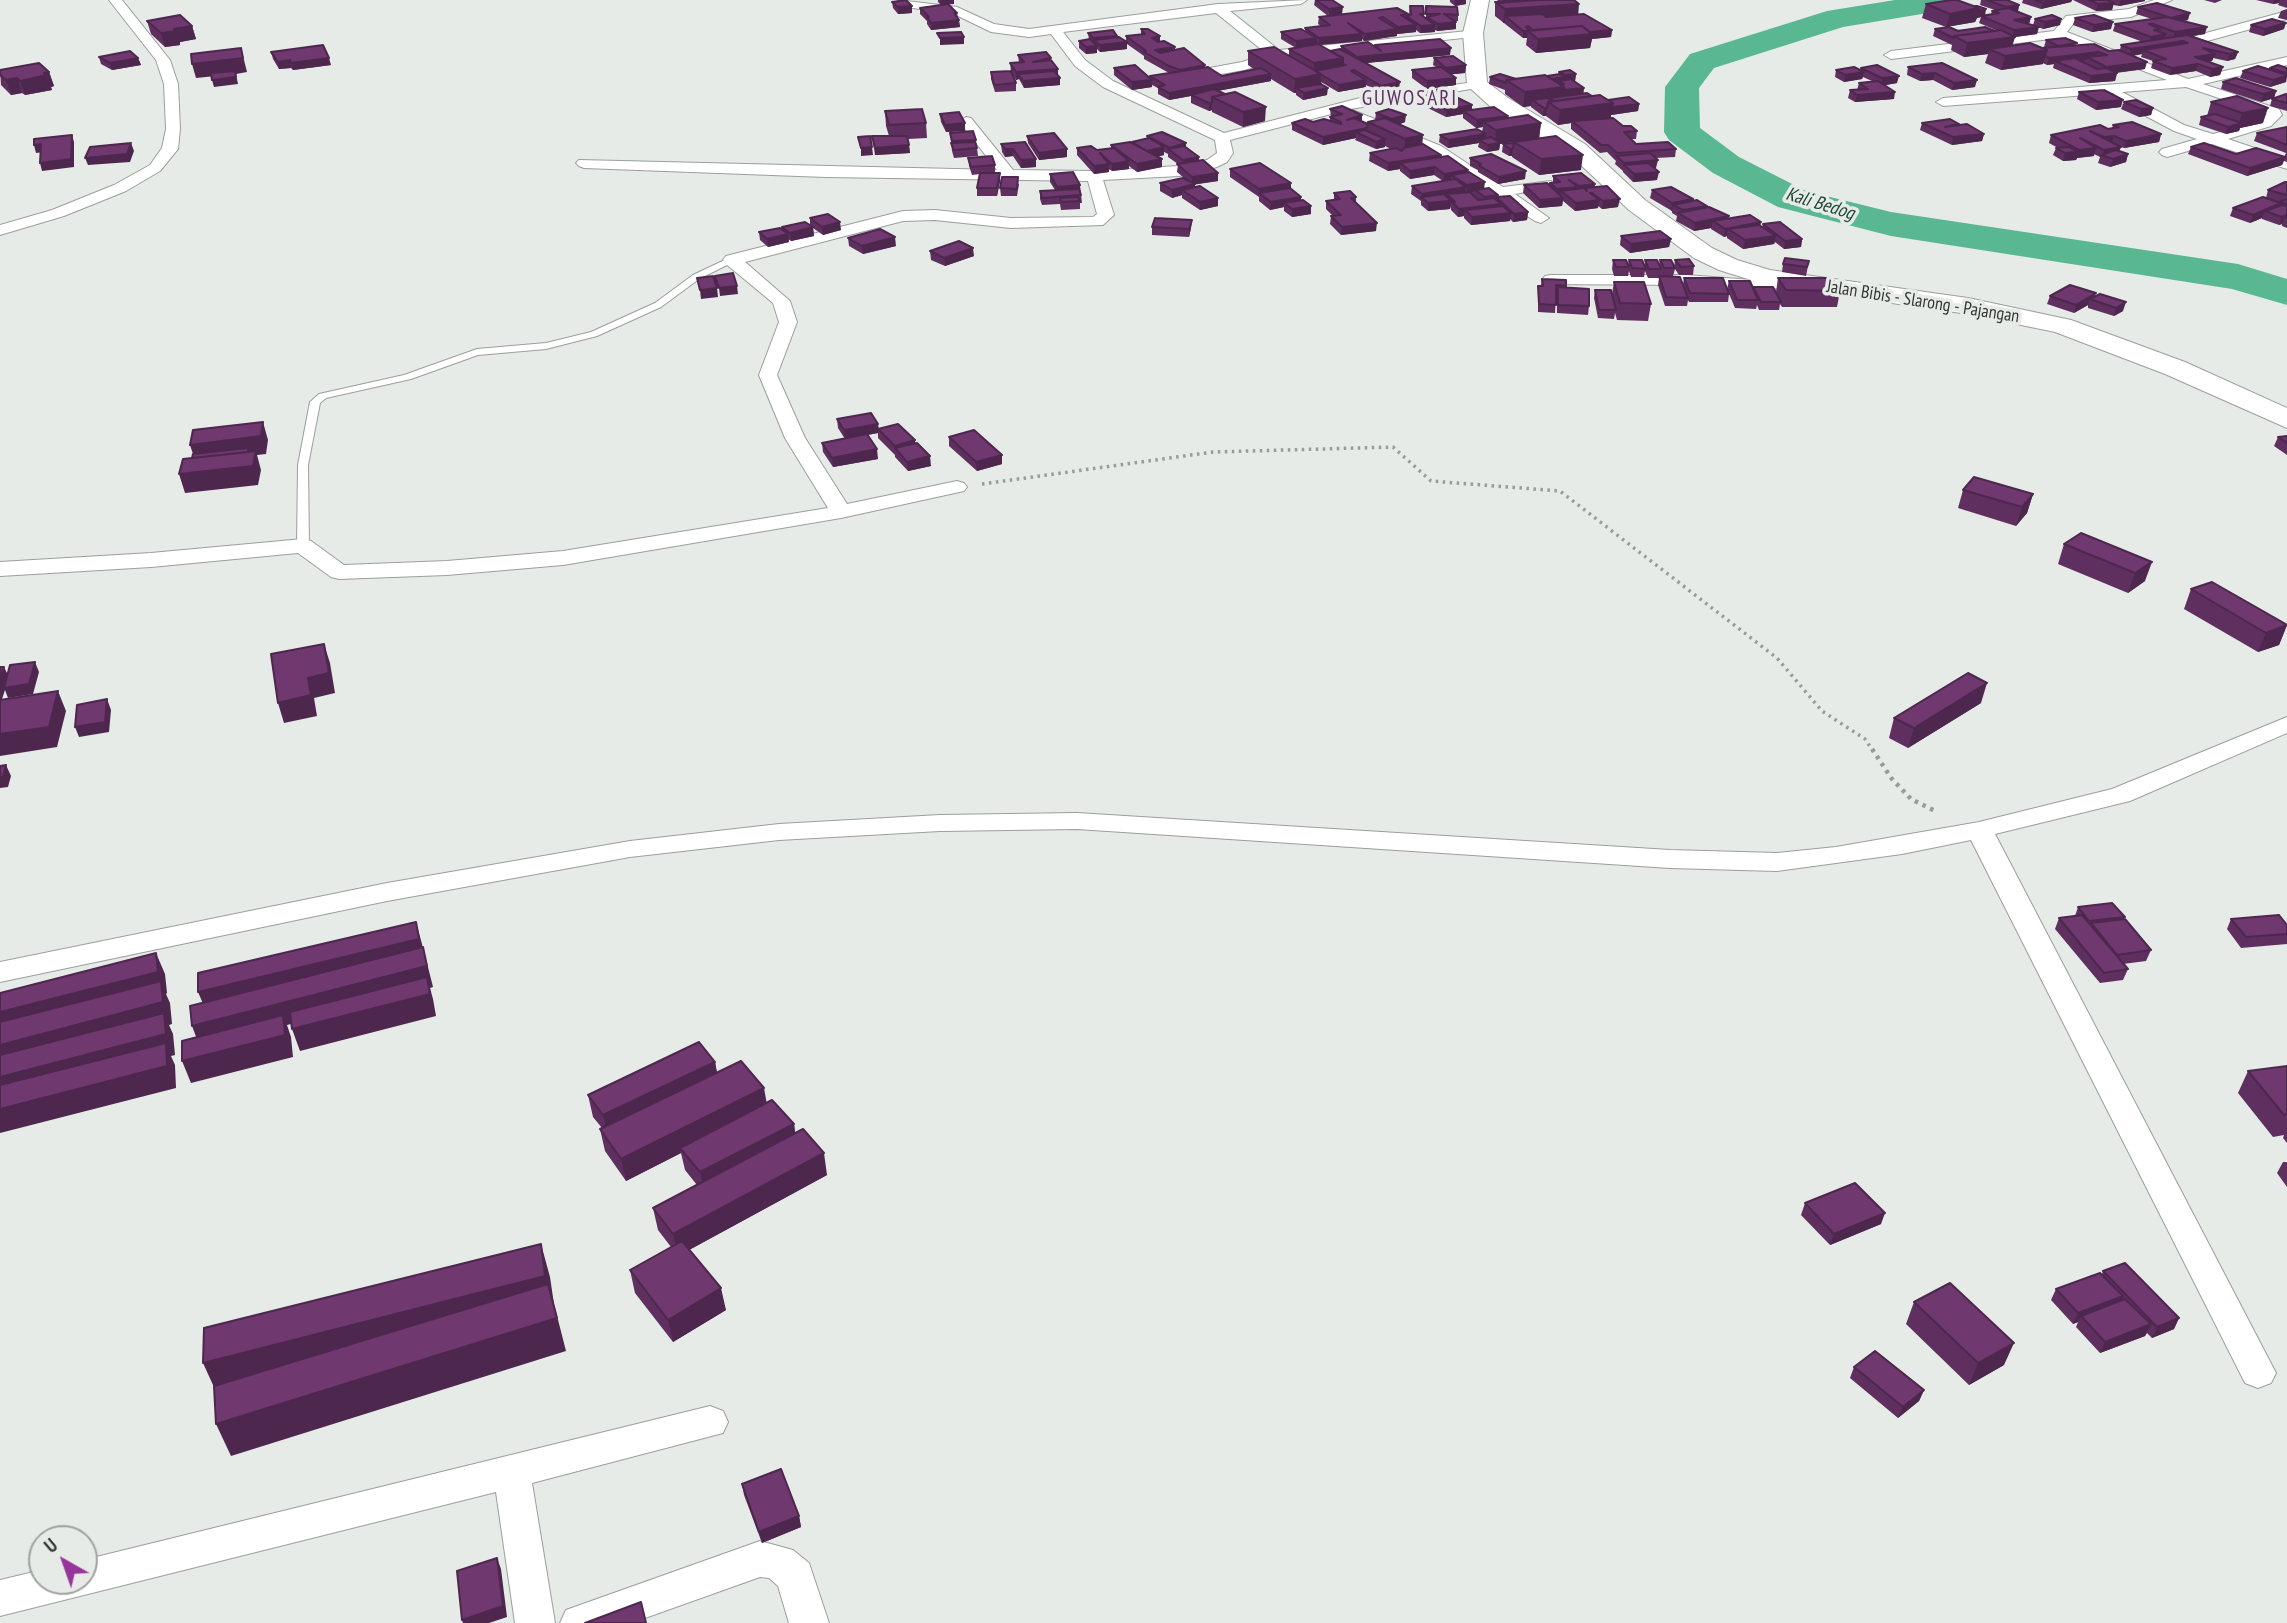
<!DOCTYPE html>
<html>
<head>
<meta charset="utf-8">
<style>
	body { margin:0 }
	#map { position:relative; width:2287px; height:1623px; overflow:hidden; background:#e6ebe8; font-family:"PT Sans Narrow",sans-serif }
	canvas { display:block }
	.north { position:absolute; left:28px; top:1525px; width:70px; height:70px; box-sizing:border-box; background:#e6ebe8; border:2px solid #9fa3a1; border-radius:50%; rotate:320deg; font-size:19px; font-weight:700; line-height:28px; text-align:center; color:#353736 }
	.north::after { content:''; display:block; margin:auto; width:24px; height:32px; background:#98359b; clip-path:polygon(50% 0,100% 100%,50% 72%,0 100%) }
</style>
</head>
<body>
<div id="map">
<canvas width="2287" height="1623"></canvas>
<div class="north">U</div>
</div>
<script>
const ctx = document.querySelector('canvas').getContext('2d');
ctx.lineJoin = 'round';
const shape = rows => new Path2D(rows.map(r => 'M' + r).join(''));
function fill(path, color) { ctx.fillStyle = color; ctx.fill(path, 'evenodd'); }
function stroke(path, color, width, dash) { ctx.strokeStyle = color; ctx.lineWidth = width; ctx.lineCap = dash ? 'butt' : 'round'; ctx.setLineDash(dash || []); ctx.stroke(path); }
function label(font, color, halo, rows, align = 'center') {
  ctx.font = font + ' "PT Sans Narrow",sans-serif'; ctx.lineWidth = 7; ctx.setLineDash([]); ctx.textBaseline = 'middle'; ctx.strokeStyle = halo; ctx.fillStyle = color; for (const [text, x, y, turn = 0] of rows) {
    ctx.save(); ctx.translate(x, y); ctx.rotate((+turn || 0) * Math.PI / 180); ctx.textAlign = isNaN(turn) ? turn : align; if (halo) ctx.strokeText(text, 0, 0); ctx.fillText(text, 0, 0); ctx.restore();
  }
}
fill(shape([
	[1895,0,1950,0,1940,11,1843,27,1714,68,1699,88,1700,128,1739,157,1806,191,1891,212,2238,264,2287,279,2287,305,2232,289,1891,236,1778,207,1713,173,1669,140,1664,132,1665,87,1690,54,1827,11,1895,0]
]), '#59b891');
const lane = shape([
	[729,258,737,260,699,279,661,307,597,336,546,349,478,355,411,379,326,398,320,403,308,465,309,546,303,549,297,546,298,465,310,402,319,394,404,375,477,349,546,343,591,332,655,303,693,275,729,258]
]);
const street = shape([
	[109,0,122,0,170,60,178,84,180,129,178,149,160,171,126,191,64,216,0,235,0,225,52,210,114,185,150,165,162,148,166,129,164,84,156,60,109,0],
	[898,0,957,7,994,24,1029,29,1218,4,1307,0,1301,4,1230,11,1279,50,1478,30,1478,36,1473,37,1290,56,1287,57,1295,64,1288,68,1275,61,1244,70,1182,81,1177,80,1177,74,1242,62,1267,54,1216,13,1063,32,1085,60,1113,81,1224,133,1364,97,1482,81,1482,87,1477,88,1350,109,1441,146,1503,187,1551,181,1553,184,1551,187,1515,194,1549,218,1541,223,1535,221,1497,197,1455,201,1453,198,1455,195,1486,189,1431,152,1335,113,1230,140,1233,153,1227,162,1217,167,1179,176,1103,180,1114,215,1103,225,1011,228,935,220,903,221,745,262,790,301,797,322,777,375,805,438,847,504,957,481,964,483,967,487,964,491,841,518,563,565,447,575,339,579,331,577,298,553,151,567,0,576,0,562,151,553,303,539,311,541,344,565,447,561,563,551,828,508,785,438,759,375,779,322,773,303,726,264,723,260,726,256,903,211,935,210,1011,218,1093,217,1097,214,1088,181,825,177,584,168,579,166,576,163,579,160,997,170,959,121,966,117,971,118,1013,170,1094,171,1179,166,1207,160,1217,153,1215,140,1103,87,1075,66,1051,34,1029,37,991,32,954,14,906,7,898,0],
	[2154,0,2172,0,2131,17,2074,23,2067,32,2188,79,2287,57,2287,65,2203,84,2279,109,2282,115,2271,126,2228,139,2287,159,2287,169,2212,144,2167,157,2162,155,2159,152,2162,149,2197,139,2174,131,2114,99,2112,96,2114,93,1943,106,1936,102,1943,98,2167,80,2058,38,1891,59,1884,55,1891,51,2054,31,2066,16,2129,9,2154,0],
	[2186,87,2267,114,2251,124,2213,134,2184,125,2122,92,2186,87],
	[2287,11,2287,19,2200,43,2193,39,2195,36,2287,11],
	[1551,275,1686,275,1752,280,1794,277,1803,282,1794,287,1752,290,1686,285,1545,284,1542,280,1545,276,1551,275],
	[2287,717,2287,733,2130,801,1995,834,2276,1373,2271,1383,2258,1388,2245,1383,1971,840,1902,854,1777,871,1670,868,1077,829,940,831,779,840,630,857,387,901,0,982,0,962,387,883,630,841,779,824,940,815,1077,813,1670,850,1777,853,1836,847,1979,822,2112,789,2287,717],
	[710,1406,723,1411,728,1422,723,1433,532,1483,555,1623,515,1623,496,1492,0,1616,0,1580,42,1570,42,1581,84,1581,84,1560,710,1406],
	[760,1541,793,1550,809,1563,829,1623,789,1623,778,1586,769,1578,760,1577,631,1623,560,1623,566,1610,760,1541]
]);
const secondary = shape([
	[1471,0,1489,0,1483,33,1487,82,1508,98,1585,144,1645,200,1712,248,1737,260,1770,270,1968,298,2071,320,2185,362,2287,408,2287,428,2165,374,2055,332,1968,314,1767,285,1719,270,1694,258,1629,210,1569,154,1492,108,1470,88,1467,84,1463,33,1471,0]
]);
stroke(lane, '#9a9f9d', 2);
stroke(street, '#9a9f9d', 2);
stroke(secondary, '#9a9f9d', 2);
stroke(shape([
	[982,484,1213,452,1393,447,1431,481,1560,491,1777,658,1822,711,1865,739,1873,751]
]), '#979b99', 3.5, [2.5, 4.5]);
stroke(shape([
	[1872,749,1892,779,1911,799,1935,811]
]), '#979b99', 4.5, [3.5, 5]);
fill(lane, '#fff');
fill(street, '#fff');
fill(secondary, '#fff');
fill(shape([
	[938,0,954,0,954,4,948,4,957,13,960,27,931,30,927,24,927,21,920,14,920,8,941,5,938,2],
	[1315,0,1332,0,1328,16,1314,5],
	[1450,0,1466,0,1466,4,1455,6,1450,2],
	[1497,0,1574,0,1578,14,1612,30,1611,37,1592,39,1590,48,1536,53,1526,45,1527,38,1523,38,1495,16,1495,2,1499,2],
	[1981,0,2007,0,2019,5,2018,11,2031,17,2029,24,2033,25,2035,19,2061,19,2060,25,2043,29,2038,27,2037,34,2015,37,2012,45,2045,48,2044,47,2046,40,2109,51,2120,50,2121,45,2143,42,2113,31,2115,24,2152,19,2136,14,2138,7,2188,20,2182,21,2205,34,2192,36,2238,52,2235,59,2227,61,2213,58,2212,61,2207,62,2223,67,2220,75,2210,77,2196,71,2170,75,2151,68,2153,61,2141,57,2142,54,2133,56,2145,69,2116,73,2117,73,2115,81,2089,83,2053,68,2054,64,2047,65,2043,63,2043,64,2001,70,1985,63,1988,54,1964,57,1951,50,1952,45,1933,36,1935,29,1998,31,1979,23,1981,17,1977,18,1975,22,1946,27,1922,18,1926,4,1985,15,1991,14,1992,11,1995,10,1980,5],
	[2023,0,2072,0,2071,2,2041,9,2022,3],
	[2073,0,2145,0,2145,1,2119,6,2113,5,2112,10,2096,11],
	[2204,0,2222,0,2215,3],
	[2256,0,2287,0,2287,8,2278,5,2279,3,2273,4],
	[892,2,912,13,898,14,893,8],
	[1410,6,1424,14,1424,17,1426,18,1426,6,1458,15,1458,21,1455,21,1456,29,1437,31,1435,30,1435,32,1420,33,1416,30,1416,32,1397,34,1397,36,1364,41,1362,39,1362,41,1319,45,1330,51,1341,49,1341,46,1375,47,1375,45,1450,55,1365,63,1399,89,1380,93,1366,85,1366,87,1338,92,1321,82,1327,95,1303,100,1296,95,1296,93,1294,93,1271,79,1271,81,1217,91,1265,121,1243,127,1212,112,1212,110,1209,111,1191,103,1191,96,1169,100,1158,94,1158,88,1152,85,1152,87,1132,90,1114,75,1114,68,1150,78,1150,76,1169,73,1144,59,1144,56,1127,44,1127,49,1100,52,1097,49,1097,53,1086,54,1079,48,1079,41,1089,40,1088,33,1117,36,1118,37,1126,41,1126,36,1141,34,1141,29,1160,36,1160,41,1205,65,1205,67,1222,76,1255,70,1248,65,1248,51,1289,55,1289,49,1296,48,1281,39,1281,32,1305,31,1305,28,1321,26,1318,24,1319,17,1409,15],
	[2287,9,2287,20,2278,18,2281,11],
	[2075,18,2111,29,2092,32,2073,25],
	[147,21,192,26,196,39,180,42,180,45,165,47,151,34],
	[2251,25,2284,29,2263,36,2249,32],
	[271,52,331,65,293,70,291,68,279,69,273,59],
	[1018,55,1051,60,1058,76,1060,85,1024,88,1019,79,1016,80,1011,71,1010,63,1019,63],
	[99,57,138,58,141,65,112,70,101,64],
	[1434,58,1466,65,1465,73,1451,74,1456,85,1427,89,1412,78,1412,70,1436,67,1433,65],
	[1942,63,1975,87,1952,90,1933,80,1920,81,1907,75,1908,67],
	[1861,68,1897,83,1885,85,1894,99,1855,102,1848,98,1850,90,1857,90,1859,83,1872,81,1863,77,1862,79,1844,82,1835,77,1836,70,1860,70],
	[2270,68,2287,68,2286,82,2270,87,2240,78,2243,71,2270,70],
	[0,70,49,72,54,86,51,87,52,90,25,95,22,93,11,95,1,85],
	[991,72,1016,83,1016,91,995,92,991,79],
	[1559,72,1576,74,1575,81,1574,81,1584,88,1583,94,1608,100,1639,104,1638,111,1611,115,1611,118,1623,126,1637,131,1636,139,1631,139,1636,144,1676,149,1675,157,1655,158,1656,168,1655,168,1657,180,1633,182,1623,172,1623,171,1615,164,1616,161,1607,152,1600,153,1571,129,1571,123,1558,125,1546,116,1543,116,1531,107,1531,106,1523,107,1505,94,1505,90,1489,84,1490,77,1516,79,1547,76,1559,74],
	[2223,82,2276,91,2274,98,2261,102,2221,89],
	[2079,92,2121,107,2096,110,2077,99],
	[1414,94,1508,118,1541,123,1539,138,1581,170,1539,175,1512,157,1512,156,1509,156,1502,152,1503,144,1514,142,1500,144,1499,150,1487,152,1478,147,1479,143,1448,148,1439,142,1440,135,1482,132,1483,127,1476,128,1463,118,1463,114,1446,117,1414,101],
	[2287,95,2287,111,2270,106,2272,99],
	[2237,96,2263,123,2240,128,2239,131,2226,134,2199,125,2201,117,2207,116,2211,102],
	[2124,102,2153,108,2151,115,2139,117,2121,109],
	[1330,109,1362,115,1362,122,1368,124,1368,122,1375,120,1376,113,1405,122,1400,124,1422,144,1441,155,1441,157,1468,172,1484,189,1498,195,1498,197,1528,212,1527,220,1513,222,1510,219,1510,221,1471,225,1464,218,1464,216,1458,217,1451,210,1451,206,1450,209,1428,211,1421,205,1421,201,1411,194,1412,186,1443,181,1434,175,1410,179,1400,171,1400,169,1388,171,1369,161,1370,153,1391,149,1385,146,1385,147,1376,149,1355,140,1356,138,1323,145,1292,130,1292,123,1330,121,1330,117,1331,117],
	[885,111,926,123,927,138,908,139,910,153,875,155,872,136,889,136,886,126],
	[940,114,965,131,946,132,941,122],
	[1922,123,1959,124,1959,125,1984,134,1982,141,1952,145,1920,130],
	[2113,125,2161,134,2159,142,2124,148,2119,146,2119,151,2128,154,2126,162,2110,167,2098,163,2100,157,2094,154,2094,156,2077,158,2076,160,2063,161,2053,155,2056,148,2058,148,2049,143,2051,135,2108,129,2112,129],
	[2287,127,2287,162,2284,161,2282,165,2247,176,2188,154,2191,147,2236,154,2284,157,2286,153,2254,141,2257,133],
	[950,133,976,140,978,156,954,158,952,151],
	[1027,136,1067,149,1067,157,1039,160,1028,143],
	[1147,136,1186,148,1199,157,1199,161,1218,181,1195,184,1195,187,1218,198,1218,206,1200,210,1182,198,1182,195,1172,198,1160,191,1160,183,1184,178,1177,172,1178,164,1168,157,1168,154,1164,152,1164,155,1157,157,1162,159,1162,167,1137,172,1129,166,1129,169,1112,171,1109,169,1109,172,1094,174,1077,155,1077,148,1097,150,1111,148,1111,145,1132,143,1132,142,1147,139],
	[1001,144,1036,159,1036,167,1021,168,1013,156,1005,157,1002,152],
	[968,158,995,165,995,173,1000,173,1000,181,997,196,977,196,977,188,980,174,972,175,969,166],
	[1470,158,1525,179,1498,184,1478,172,1478,170,1470,166],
	[1230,169,1291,183,1291,189,1301,200,1311,206,1311,214,1292,217,1284,211,1284,207,1270,210,1259,201,1259,197,1230,177],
	[1050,174,1080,185,1082,203,1080,203,1080,209,1061,210,1060,204,1042,205,1040,199,1040,191,1055,190,1050,182],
	[1553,176,1595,187,1618,207,1602,209,1598,206,1598,208,1575,211,1563,201,1562,206,1539,208,1523,193,1524,185,1550,186,1550,183,1553,183],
	[2287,182,2287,228,2282,226,2282,224,2279,225,2262,219,2262,218,2250,223,2230,216,2233,208,2279,202,2266,198,2268,190],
	[1019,184,1017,196,1001,196,1000,188],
	[1652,190,1693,199,1693,201,1729,219,1762,227,1763,224,1802,239,1801,247,1784,249,1775,242,1774,244,1743,249,1727,238,1727,236,1724,237,1711,229,1711,228,1694,231,1676,221,1677,216,1672,213,1672,211,1650,198],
	[1334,193,1356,197,1356,203,1376,231,1341,235,1330,224,1331,216,1333,216,1326,209,1326,201,1334,200],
	[810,218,841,230,823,235,813,228,814,236,791,241,788,239,789,242,768,247,760,240,759,232,782,229,782,227,810,226],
	[1192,220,1191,228,1189,237,1152,235,1152,227],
	[1621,236,1671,239,1669,247,1630,253,1620,245],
	[848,238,896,246,863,254,849,246],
	[930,251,974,256,945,266,931,260],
	[1613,260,1628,265,1629,260,1645,265,1645,260,1659,265,1660,260,1674,267,1675,260,1694,266,1693,275,1679,275,1675,269,1673,276,1683,284,1684,278,1729,294,1728,302,1689,302,1688,300,1687,306,1665,306,1658,285,1659,278,1648,278,1645,271,1644,277,1631,277,1629,271,1628,276,1614,276,1612,269],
	[1809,261,1806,276,1782,272,1783,264],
	[1778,278,1840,291,1837,307,1782,307,1780,304,1779,310,1759,310,1757,305,1756,309,1735,308,1727,289,1729,281,1753,289,1753,287,1776,292],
	[1542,279,1566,280,1566,288,1589,306,1588,315,1557,313,1557,294,1556,294,1555,313,1538,312,1538,286,1541,286],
	[1614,282,1651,304,1648,321,1617,320,1615,313,1614,319,1598,318,1594,298,1595,290,1612,294],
	[2050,296,2096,296,2123,311,2114,316,2088,308,2088,305,2074,313,2047,304],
	[837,419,878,424,879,429,915,443,931,466,908,471,895,457,895,455,878,438,878,433,867,435,878,459,833,467,823,452,822,443,845,439,838,428],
	[2287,436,2287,455,2274,446,2278,437],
	[949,437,1002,464,977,471,949,446],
	[1963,490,2033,494,2027,513,2016,526,1958,508],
	[2081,533,2145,581,2128,593,2058,564,2064,544],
	[2191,589,2287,625,2279,645,2258,652,2184,609],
	[1981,703,1908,748,1889,738,1894,718],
	[2078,907,2125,917,2124,919,2151,950,2146,961,2123,964,2128,969,2123,980,2100,983,2055,929,2059,918,2075,916],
	[2231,919,2287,925,2287,944,2241,948,2227,929],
	[715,1062,717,1073,766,1103,794,1124,795,1133,827,1175,689,1250,726,1310,673,1342,635,1293,630,1270,671,1247,658,1230,653,1208,697,1185,685,1170,681,1153,626,1181,605,1151,600,1129,602,1128,593,1117,588,1095],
	[2287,1066,2287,1143,2283,1138,2284,1135,2273,1137,2238,1093,2248,1071],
	[2283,1162,2287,1162,2287,1187,2277,1173],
	[1805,1203,1881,1224,1830,1245,1801,1215],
	[2103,1271,2179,1318,2174,1329,2152,1338,2147,1333,2145,1336,2100,1353,2076,1327,2078,1322,2073,1324,2051,1300,2056,1289,2102,1274],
	[1914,1302,2004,1365,1969,1385,1906,1324],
	[1854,1367,1924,1390,1919,1401,1898,1418,1850,1378],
	[742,1484,799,1516,801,1527,762,1543,744,1495]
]), '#5f305f');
fill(shape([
	[941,0,954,0,954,4,941,5],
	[1455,0,1466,0,1466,4,1455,6],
	[2053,0,2072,0,2071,2,2041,9,2043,3],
	[2121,0,2145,0,2145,1,2119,6],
	[2274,0,2280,0,2279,3,2273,4],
	[2114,3,2112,10,2096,11,2098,4],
	[1579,4,1578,18,1505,16,1505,23,1503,23,1505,9],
	[2019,5,2018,11,2004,14,2006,7],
	[912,6,912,13,898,14,898,7],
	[1343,7,1342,14,1328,16,1329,9],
	[1979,8,1986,9,1985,16,1977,18,1975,22,1946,27,1950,14],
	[2190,13,2188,20,2169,24,2171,18],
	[2031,17,2029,24,2014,20],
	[2061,19,2060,25,2043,29,2045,22],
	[959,20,960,27,931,30,931,23],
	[1456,22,1456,29,1437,31,1438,24],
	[2113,22,2111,29,2092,32,2094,25],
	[2286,23,2284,29,2263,36,2265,29],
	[1416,25,1416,32,1397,34,1398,27],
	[1435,25,1435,32,1420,33,1421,26],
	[192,26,196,39,180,42,180,45,165,47,161,33,174,29],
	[1528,26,1527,38,1523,38,1523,31,1526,27],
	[2039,27,2037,34,2015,37,2012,47,1989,49,1988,54,1964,57,1967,43,2013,37,2014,30],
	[2207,27,2205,34,2173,39,2175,32],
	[1397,29,1397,36,1364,41,1365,34],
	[1612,30,1611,37,1592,39,1590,48,1536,53,1538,39],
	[1362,34,1362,41,1319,45,1319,38],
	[2166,34,2164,41,2149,44,2151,37],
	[1117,36,1118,43,1094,40,1093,45,1093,38],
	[1160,36,1160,43,1152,38],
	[964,37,964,44,940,45,940,38],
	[1317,38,1317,45,1296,48,1296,41],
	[2183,41,2180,48,2143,50,2142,54,2129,56,2131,49],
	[1127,42,1127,49,1100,52,1100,45],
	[1097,46,1097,53,1086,54,1086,47],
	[1175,47,1175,54,1155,57,1155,50],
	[241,48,247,72,236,74,238,84,214,87,212,80,236,74,196,78,192,64],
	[1451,48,1450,55,1356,64,1357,57],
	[2047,50,2043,64,2001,70,2005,56],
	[2098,52,2096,59,2087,57,2087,60,2061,63,2055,61,2054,64,2047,65,2049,58],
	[2238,52,2235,59,2227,61,2230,54],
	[2215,54,2212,61,2193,64,2195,57],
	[138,58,141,65,112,70,110,63],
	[329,58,331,65,293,70,291,63],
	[1343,58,1343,72,1321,75,1321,89,1296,88,1296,93,1294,93,1295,79,1313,76,1314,63],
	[290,60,291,68,279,69,278,62],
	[2147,62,2145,69,2104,74,2106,67],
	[2198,64,2196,71,2170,75,2172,68],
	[1205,65,1205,72,1180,77,1180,70],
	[1466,65,1465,73,1445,75,1446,68],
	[2223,67,2220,75,2210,77,2212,69],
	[1058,69,1058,76,1018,74,1019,79,1016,80,1016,72],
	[49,72,54,86,51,87,52,90,25,95,20,81],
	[1864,72,1862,79,1844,82,1845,75],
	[1935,73,1933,80,1920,81,1922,74],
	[2117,73,2115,81,2089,83,2091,76],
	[1271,74,1271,81,1169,100,1169,93],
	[1576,74,1575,81,1565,82,1559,81,1559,85,1522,84,1565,77,1565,75],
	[1899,76,1897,83,1881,86,1882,78],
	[2287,76,2286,82,2270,87,2273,80],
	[17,78,22,93,11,95,6,80],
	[1060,78,1060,85,1024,88,1023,81],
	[1456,78,1456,85,1427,89,1427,81],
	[1152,80,1152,87,1132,90,1132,82],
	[1366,80,1366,87,1338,92,1339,85],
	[1977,80,1975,87,1952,90,1954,83],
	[1400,82,1399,89,1380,93,1381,86],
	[1564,87,1584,88,1583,95,1550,98,1549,103,1532,100,1531,106,1523,107,1525,92],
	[1328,88,1327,95,1303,100,1304,93],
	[2276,91,2274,98,2261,102,2263,94],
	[1895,92,1894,99,1855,102,1857,95],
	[2123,100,2121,107,2096,110,2098,102],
	[1209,103,1212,103,1212,110,1209,111],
	[1613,103,1639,104,1638,111,1611,115,1611,118,1572,121,1571,123,1558,125,1560,110],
	[1472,105,1472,112,1463,111,1463,114,1446,117,1446,110],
	[1266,107,1265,121,1243,127,1243,112],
	[1544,108,1547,108,1546,116,1543,116],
	[2153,108,2151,115,2139,117,2141,109],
	[2268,108,2263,123,2240,128,2239,131,2226,134,2228,127,2239,124,2242,113],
	[1362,115,1362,122,1347,120],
	[1406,115,1405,122,1392,127,1392,119],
	[1508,116,1507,123,1483,122,1483,127,1476,128,1477,120],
	[965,123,965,131,946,132,945,125],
	[1541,123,1539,138,1500,144,1499,150,1487,152,1488,145,1495,144,1496,130],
	[1367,128,1367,135,1356,132,1356,138,1323,145,1323,137],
	[1486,134,1486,142,1479,140,1479,143,1448,148,1449,140],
	[1984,134,1982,141,1952,145,1953,137],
	[2161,134,2159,142,2124,148,2126,141],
	[72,135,74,142,74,167,42,171,40,163],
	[1423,135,1422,150,1404,154,1405,139],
	[2114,136,2112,143,2102,145,2104,137],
	[1385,139,1385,147,1376,149,1376,142],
	[131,143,134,151,130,162,88,165,85,158],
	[1186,143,1186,151,1170,151,1170,148],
	[41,144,44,152,36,153,34,145],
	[909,145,910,153,875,155,875,148],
	[872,147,873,155,861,156,861,148],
	[1164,147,1164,155,1147,159,1147,151],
	[2121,147,2118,155,2102,156,2104,150],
	[1513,148,1512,156,1509,156,1510,149],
	[2096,148,2094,156,2077,158,2076,160,2063,161,2065,153,2078,152,2079,150],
	[1005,149,1013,149,1013,156,1005,157],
	[1067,149,1067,157,1039,160,1039,153],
	[2128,154,2126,162,2110,167,2113,159],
	[1441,155,1441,163,1400,163,1400,169,1388,171,1388,163],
	[1583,155,1581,170,1539,175,1541,159],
	[1199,157,1199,164,1183,168,1183,160],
	[2285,157,2282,165,2247,176,2250,168],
	[1036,159,1036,167,1021,168,1021,160],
	[1162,159,1162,167,1137,172,1137,164],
	[1658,160,1656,168,1630,170,1624,165,1623,171,1624,163],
	[1129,161,1129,169,1112,171,1112,164],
	[1109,164,1109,172,1094,174,1094,166],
	[1435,167,1434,175,1410,179,1410,171],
	[1468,170,1467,178,1451,175,1451,180,1444,182,1444,174],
	[1526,171,1525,179,1498,184,1499,177],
	[1659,172,1657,180,1633,182,1634,174],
	[1000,173,1000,181,997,196,997,188],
	[1218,173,1218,181,1192,185,1192,177],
	[1485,182,1484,189,1467,193,1467,185],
	[1291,183,1291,191,1259,193,1259,197,1259,189],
	[1195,184,1195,192,1182,190,1182,195,1172,198,1172,190],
	[1595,184,1594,192,1578,194,1579,186],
	[1080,185,1080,193,1057,195,1057,187],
	[1466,187,1465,194,1447,194,1447,197,1422,197,1422,194],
	[1578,187,1576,195,1561,191,1560,197,1556,197,1557,189],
	[1301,197,1301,204,1284,203,1284,207,1270,210,1271,202],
	[1218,198,1218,206,1200,210,1200,202],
	[1563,198,1562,206,1539,208,1540,200],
	[1620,199,1618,207,1602,209,1603,201],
	[1693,199,1691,207,1673,205,1672,211,1671,211,1672,203],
	[1599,200,1598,208,1575,211,1576,203],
	[1451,201,1450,209,1428,211,1428,203],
	[2281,203,2278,211,2265,211,2262,218,2250,223,2253,215],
	[1501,204,1500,212,1465,210,1464,216,1458,217,1459,209],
	[1311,206,1311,214,1292,217,1292,209],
	[1528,212,1527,220,1513,222,1514,214],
	[1511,213,1510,221,1471,225,1472,217],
	[2287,215,2287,219,2284,218,2282,224,2279,225,2282,217],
	[1729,216,1728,224,1713,221,1711,228,1694,231,1695,223],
	[1192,220,1191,228,1189,237,1189,229],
	[840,222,841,230,823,235,822,227],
	[1761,222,1760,230,1728,229,1727,236,1724,237,1725,229],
	[1377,223,1376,231,1341,235,1342,227],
	[813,227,814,236,791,241,790,233],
	[788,234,789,242,768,247,767,239],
	[1776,236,1774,244,1743,249,1745,240],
	[895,237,896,246,863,254,862,246],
	[1671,239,1669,247,1630,253,1631,244],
	[1802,239,1801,247,1784,249,1785,241],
	[973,248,974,256,945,266,944,258],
	[737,286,738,294,720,296,719,288],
	[717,288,718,297,701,299,700,290],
	[2096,293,2094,300,2090,299,2088,305,2074,313,2076,305],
	[2126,302,2123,311,2114,316,2116,308],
	[263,422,268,440,266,454,257,455,261,470,258,485,185,493,179,474,196,463,190,445],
	[878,424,878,433,845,439,844,430],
	[915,440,916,449,895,448,895,446],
	[877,449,878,459,833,467,832,458],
	[1002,455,1002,464,977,471,976,462],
	[930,456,931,466,908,471,907,462],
	[2033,494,2027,513,2016,526,2022,507],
	[2152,562,2145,581,2128,593,2135,573],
	[2287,625,2279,645,2258,652,2266,633],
	[324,644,330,663,335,693,314,698,317,716,284,723,278,703,308,678],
	[35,662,39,672,33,694,8,698,5,690,2,699,0,699,0,681,4,667,9,677],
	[1987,683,1981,703,1908,748,1914,728],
	[58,691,66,711,57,747,0,756,0,734],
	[107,699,111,710,109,732,79,737,75,727],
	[6,765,11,776,8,787,0,788,0,777],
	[416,922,422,944,425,961,207,1013,198,992],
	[423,947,433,987,430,988,433,999,436,1016,300,1051,292,1029,429,988,287,1025,291,1037,293,1057,191,1083,182,1061,200,1047,192,1026],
	[156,953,165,974,167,993,166,994,170,1003,172,1024,169,1025,173,1034,175,1055,171,1056,175,1065,176,1088,0,1133,0,1012],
	[715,1062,719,1084,608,1137,603,1115],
	[764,1088,768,1110,680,1148,681,1153,626,1181,621,1159],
	[794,1124,797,1146,705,1194,700,1172],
	[824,1153,827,1175,678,1256,673,1234],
	[1885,1213,1881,1224,1830,1245,1834,1234],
	[541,1244,550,1277,554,1304,566,1351,231,1456,216,1424,218,1396,203,1363],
	[721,1288,726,1310,673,1342,668,1320],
	[2123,1296,2118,1307,2081,1316,2078,1322,2073,1324,2078,1313],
	[2179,1318,2174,1329,2152,1338,2157,1327],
	[2151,1324,2145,1336,2100,1353,2105,1342],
	[2014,1343,2004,1365,1969,1385,1978,1363],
	[1924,1390,1919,1401,1898,1418,1903,1407],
	[799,1516,801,1527,762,1543,759,1532],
	[497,1558,501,1569,507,1617,489,1623,463,1623,462,1620]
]), '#4e274e');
const building = shape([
	[906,0,912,6,898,7,892,2,906,0],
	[1316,0,1332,0,1343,7,1329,9,1316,0],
	[1504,0,1535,0,1497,3,1495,2,1505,2,1504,0],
	[1537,0,1574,0,1579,4,1505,9,1497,3,1537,0],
	[1951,0,1957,0,1979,8,1950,14,1926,4,1951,0],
	[1987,0,2007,0,2019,5,2006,7,1987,0],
	[2035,0,2053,0,2043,3,2035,0],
	[2089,0,2107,0,2114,3,2098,4,2089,0],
	[2157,3,2190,13,2171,18,2138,7,2157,3],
	[948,4,957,13,954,13,959,20,931,23,927,17,929,17,920,8,948,4],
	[1410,6,1423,6,1424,14,1420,14,1435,25,1421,26,1406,16,1411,15,1410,6],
	[1426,6,1457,7,1458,15,1444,14,1456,22,1438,24,1427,17,1440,14,1426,14,1426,6],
	[1974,6,1977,6,1986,9,1978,11,1979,8,1974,6],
	[1397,8,1408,14,1401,15,1416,25,1398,27,1383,17,1379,18,1397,29,1365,34,1348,23,1362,34,1319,38,1305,28,1330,25,1319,17,1397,8],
	[2008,8,2031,17,2014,20,2039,27,2014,30,1981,16,1999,13,1992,11,2008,8],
	[1543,14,1546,17,1584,14,1612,30,1590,32,1582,26,1533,30,1528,26,1526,27,1530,31,1523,31,1505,16,1543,14],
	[180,15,192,26,174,29,176,31,161,33,147,21,180,15],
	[2052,15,2061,19,2045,22,2035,19,2052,15],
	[2094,15,2113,22,2094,25,2075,18,2094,15],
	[2167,17,2207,27,2175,32,2153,24,2149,24,2160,29,2154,30,2166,34,2151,37,2115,24,2167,17],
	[2272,19,2286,23,2265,29,2251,25,2272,19],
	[1582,26,1592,34,1538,39,1528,31,1582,26],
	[1949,27,1958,31,1985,27,1995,31,1954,36,1954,38,1935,29,1949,27],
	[1141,29,1148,29,1160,36,1152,38,1158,42,1164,41,1175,47,1155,50,1160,53,1184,48,1205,65,1180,70,1169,66,1144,52,1146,51,1126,36,1145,34,1141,29],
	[1301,29,1317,38,1296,41,1281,32,1301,29],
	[1113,30,1117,36,1093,38,1088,33,1113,30],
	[2001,30,2015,37,1967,43,1954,36,2001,30],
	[961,32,964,37,940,38,937,33,961,32],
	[2187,35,2238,52,2230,54,2203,48,2215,54,2195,57,2223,67,2212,69,2198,64,2172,68,2153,61,2166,59,2143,50,2188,43,2183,41,2131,49,2121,45,2187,35],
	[1119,37,1127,42,1100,45,1094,40,1119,37],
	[2065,38,2077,43,2058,46,2046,40,2065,38],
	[1090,39,1097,46,1086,47,1079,41,1090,39],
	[1440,39,1451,48,1357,57,1341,46,1368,42,1381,51,1375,45,1440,39],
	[2030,43,2047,50,2005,56,1989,49,2030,43],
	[1318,44,1343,58,1314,63,1289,49,1318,44],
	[2094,44,2109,51,2119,50,2147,62,2106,67,2087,57,2107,55,2098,52,2049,58,2045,56,2047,50,2042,48,2094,44],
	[323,45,329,58,291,63,290,60,278,62,271,52,323,45],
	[1274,47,1321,74,1295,79,1248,51,1274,47],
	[241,48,243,58,192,64,191,54,241,48],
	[1340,49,1400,82,1381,86,1354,70,1351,71,1366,80,1339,85,1315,71,1346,65,1343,64,1343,58,1330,51,1340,49],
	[130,51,138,58,110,63,99,57,130,51],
	[1046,52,1051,58,1033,62,1051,60,1058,69,1016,72,1010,63,1024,62,1018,55,1046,52],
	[1453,56,1466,65,1446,68,1434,58,1453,56],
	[2075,58,2097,69,2106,68,2117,73,2091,76,2055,61,2075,58],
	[39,63,49,72,44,73,47,75,20,81,17,78,6,80,0,75,0,70,39,63],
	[1942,63,1977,80,1954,83,1935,73,1922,74,1908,67,1942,63],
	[1135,65,1152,80,1132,82,1114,68,1135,65],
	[1877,65,1899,76,1882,78,1861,68,1877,65],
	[2278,65,2287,68,2287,73,2270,68,2278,65],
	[2258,66,2287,75,2287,76,2273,80,2243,71,2258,66],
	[1208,67,1222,76,1261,68,1271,74,1169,93,1158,87,1165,85,1150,76,1208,67],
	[1441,67,1456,78,1427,81,1412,70,1441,67],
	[1854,67,1864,72,1845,75,1836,70,1854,67],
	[1570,70,1576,74,1565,75,1559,72,1570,70],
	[235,71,236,77,212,80,211,73,235,71],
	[1011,71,1016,83,994,85,991,72,1011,71],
	[1054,71,1060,78,1023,81,1018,74,1054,71],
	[1500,74,1516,79,1506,80,1506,83,1490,77,1500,74],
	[1560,74,1565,77,1552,79,1547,76,1560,74],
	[1545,75,1564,87,1525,92,1506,80,1545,75],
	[2236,78,2276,91,2263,94,2223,82,2236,78],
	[1571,79,1584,88,1564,90,1564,87,1560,85,1564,84,1559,81,1571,79],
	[1878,81,1895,92,1857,95,1850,90,1868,89,1859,83,1878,81],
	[1321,84,1328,88,1304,93,1296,88,1321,84],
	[1214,89,1225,94,1212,97,1212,103,1209,103,1191,95,1214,89],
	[1440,89,1472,105,1446,110,1414,94,1440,89],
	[2104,90,2123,100,2098,102,2079,92,2104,90],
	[1235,92,1266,107,1243,112,1212,97,1235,92],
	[1587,93,1592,96,1554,101,1550,98,1587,93],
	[2286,94,2287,95,2287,103,2272,99,2286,94],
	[1600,95,1613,103,1560,110,1548,102,1600,95],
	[2237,96,2268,108,2242,113,2211,102,2237,96],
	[1629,97,1639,104,1612,107,1613,103,1608,100,1629,97],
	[1547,98,1552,101,1548,102,1547,108,1544,108,1532,100,1547,98],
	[2136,100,2153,108,2141,109,2124,102,2136,100],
	[1342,106,1362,115,1347,120,1354,118,1368,124,1367,128,1323,137,1292,123,1305,119,1313,122,1324,119,1341,124,1337,123,1341,122,1330,117,1342,114,1330,109,1342,106],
	[1494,107,1508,116,1477,120,1463,111,1494,107],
	[922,109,926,123,889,125,885,111,922,109],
	[1389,109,1406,115,1392,119,1376,113,1389,109],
	[959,112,965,123,945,125,940,114,959,112],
	[2215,114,2242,123,2228,127,2201,117,2215,114],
	[1528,115,1541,123,1496,130,1483,122,1528,115],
	[1385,118,1423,135,1405,139,1368,122,1385,118],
	[1613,118,1623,126,1631,126,1637,131,1624,132,1636,144,1668,142,1676,149,1617,153,1608,145,1601,145,1572,121,1613,118],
	[1950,119,1959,124,1945,127,1967,124,1984,134,1953,137,1922,123,1950,119],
	[2132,122,2161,134,2126,141,2114,136,2104,137,2090,131,2121,147,2104,150,2080,138,2096,148,2079,150,2051,135,2100,125,2108,129,2119,127,2113,125,2132,122],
	[2287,127,2287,145,2257,133,2287,127],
	[1477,129,1486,134,1449,140,1440,135,1477,129],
	[1365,130,1385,139,1376,142,1356,132,1365,130],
	[973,131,976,140,952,141,950,133,973,131],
	[1162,132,1186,143,1170,148,1147,136,1162,132],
	[1054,133,1067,149,1039,153,1027,136,1054,133],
	[72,135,71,159,40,163,41,144,34,145,34,139,72,135],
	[870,136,872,147,861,148,858,137,870,136],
	[872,136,907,136,909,145,875,148,872,136],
	[1556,136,1583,155,1541,159,1514,142,1556,136],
	[1491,137,1500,143,1488,145,1479,140,1491,137],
	[1149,138,1164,147,1147,151,1132,142,1149,138],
	[975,142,977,148,954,150,951,143,975,142],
	[1025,142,1036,159,1021,160,1013,149,1005,149,1001,144,1025,142],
	[1130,142,1162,159,1137,164,1111,145,1130,142],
	[131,143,127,154,85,158,90,147,131,143],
	[1514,143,1513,148,1510,149,1503,144,1514,143],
	[2204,143,2236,154,2256,148,2285,157,2250,168,2191,147,2204,143],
	[1423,144,1441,155,1388,163,1370,153,1396,148,1402,151,1404,148,1423,144],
	[1091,146,1097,150,1114,148,1129,161,1112,164,1100,153,1109,164,1094,166,1077,148,1091,146],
	[1184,146,1199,157,1183,160,1168,149,1184,146],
	[2069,147,2078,152,2065,153,2056,148,2069,147],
	[2116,150,2128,154,2113,159,2101,155,2116,150],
	[1650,153,1658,160,1624,163,1616,156,1650,153],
	[1491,154,1526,171,1499,177,1478,165,1481,164,1470,158,1491,154],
	[992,156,995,165,971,167,968,158,992,156],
	[1448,156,1468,170,1444,174,1435,167,1410,171,1400,163,1448,156],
	[1203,160,1218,173,1192,177,1177,164,1203,160],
	[1260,163,1291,183,1259,189,1230,169,1260,163],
	[1648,163,1659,172,1634,174,1624,165,1648,163],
	[1073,172,1080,185,1057,187,1050,174,1073,172],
	[1469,172,1485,182,1467,185,1451,175,1469,172],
	[980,173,1000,173,997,188,977,188,980,173],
	[1581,173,1595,184,1579,186,1569,180,1578,187,1557,189,1550,183,1560,182,1553,176,1581,173],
	[1002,177,1018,177,1017,189,1000,188,1002,177],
	[1183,178,1195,184,1172,190,1160,183,1183,178],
	[1455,179,1466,187,1422,194,1412,186,1455,179],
	[2285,182,2287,182,2287,195,2268,190,2285,182],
	[1547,183,1563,198,1540,200,1524,185,1547,183],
	[1200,186,1218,198,1200,202,1182,190,1200,186],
	[1607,186,1620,199,1603,201,1592,193,1590,193,1599,200,1576,203,1561,191,1584,188,1587,191,1585,188,1607,186],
	[1671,187,1693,199,1672,203,1652,190,1671,187],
	[1290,188,1301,197,1271,202,1259,193,1290,188],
	[1489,188,1498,195,1485,197,1475,190,1489,188],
	[1079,189,1081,195,1042,198,1040,191,1079,189],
	[1350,191,1356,197,1351,198,1377,223,1342,227,1331,216,1341,215,1326,201,1340,199,1334,193,1350,191],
	[1470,192,1478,200,1494,198,1501,204,1459,209,1452,202,1455,202,1447,194,1470,192],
	[1444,194,1451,201,1428,203,1421,197,1444,194],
	[1510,196,1528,212,1514,214,1496,197,1510,196],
	[1078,197,1080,201,1061,202,1060,198,1078,197],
	[2263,197,2281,203,2253,215,2233,208,2263,197],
	[2287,199,2287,204,2280,202,2287,199],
	[1303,200,1311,206,1292,209,1284,203,1303,200],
	[1697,200,1707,206,1683,210,1673,205,1697,200],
	[2282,205,2287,206,2287,215,2282,217,2265,211,2282,205],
	[1503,206,1511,213,1472,217,1465,210,1503,206],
	[1709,207,1729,216,1695,223,1678,213,1709,207],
	[828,214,840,222,822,227,810,218,828,214],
	[1750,215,1761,222,1725,229,1713,221,1750,215],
	[1155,218,1192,220,1189,229,1152,227,1155,218],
	[805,222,813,227,790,233,782,227,805,222],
	[1780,222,1802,239,1785,241,1763,224,1780,222],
	[1759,225,1776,236,1745,240,1728,229,1759,225],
	[780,228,788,234,767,239,759,232,780,228],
	[880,229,895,237,862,246,848,238,880,229],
	[1660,231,1671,239,1631,244,1621,236,1660,231],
	[959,241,973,248,944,258,930,251,959,241],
	[1785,258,1809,261,1807,267,1783,264,1785,258],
	[1689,259,1694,266,1681,267,1675,260,1689,259],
	[1613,260,1626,260,1629,267,1616,267,1613,260],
	[1629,260,1642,260,1646,269,1632,268,1629,260],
	[1645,260,1657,260,1661,269,1649,269,1645,260],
	[1660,260,1671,260,1675,268,1664,268,1660,260],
	[733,273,737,286,719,288,715,276,733,273],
	[713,276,717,288,700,290,697,278,713,276],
	[1659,276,1680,277,1688,298,1666,297,1659,276],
	[1684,278,1723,278,1729,294,1690,293,1684,278],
	[1778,278,1832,278,1840,291,1786,290,1778,278],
	[1542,279,1566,280,1566,286,1556,285,1556,305,1539,304,1538,286,1543,286,1542,279],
	[1729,281,1750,281,1758,300,1737,300,1729,281],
	[1614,282,1644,282,1651,304,1620,303,1614,282],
	[2070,285,2096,293,2076,305,2050,296,2070,285],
	[1558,287,1589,289,1589,306,1558,305,1558,287],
	[1753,287,1773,287,1781,302,1761,302,1753,287],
	[1595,290,1611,290,1616,310,1599,310,1595,290],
	[2100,294,2126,302,2116,308,2090,299,2100,294],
	[871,413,878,424,844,430,837,419,871,413],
	[263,422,261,436,190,445,193,430,263,422],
	[898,424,915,440,895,446,878,429,898,424],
	[974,430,1002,455,976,462,949,437,974,430],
	[867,434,877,449,832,458,822,443,867,434],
	[2287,436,2287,443,2278,437,2287,436],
	[917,443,930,456,907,462,895,448,917,443],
	[248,448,248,452,192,458,193,454,248,448],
	[256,451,253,466,179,474,183,459,256,451],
	[1974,477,2033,494,2022,507,1963,490,1974,477],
	[2081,533,2152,562,2135,573,2064,544,2081,533],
	[2212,582,2287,625,2266,633,2191,589,2212,582],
	[324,644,329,673,308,678,311,695,278,703,271,654,324,644],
	[35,662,29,684,4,688,10,665,35,662],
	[0,667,4,667,0,681,0,667],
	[1968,673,1987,683,1914,728,1894,718,1968,673],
	[58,691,49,727,0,734,0,700,58,691],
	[107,699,105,722,75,727,77,705,107,699],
	[6,765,3,777,0,777,0,766,6,765],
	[2112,903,2125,917,2089,921,2078,907,2112,903],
	[2082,915,2128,969,2104,973,2059,918,2082,915],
	[2279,915,2287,925,2287,934,2246,937,2231,919,2279,915],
	[2125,919,2151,950,2117,955,2091,923,2125,919],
	[416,922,419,939,198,992,198,973,416,922],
	[423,947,427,966,192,1026,190,1006,423,947],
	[156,953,158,972,0,1012,0,993,156,953],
	[427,977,430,994,292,1029,290,1012,427,977],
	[161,981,163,1002,0,1045,0,1022,161,981],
	[164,1013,166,1034,0,1077,0,1055,164,1013],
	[283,1015,285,1035,182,1061,182,1041,283,1015],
	[699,1042,715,1062,603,1115,588,1095,699,1042],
	[166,1043,167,1066,0,1109,0,1085,166,1043],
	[741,1061,764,1088,621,1159,600,1129,741,1061],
	[2287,1066,2287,1114,2284,1115,2248,1071,2287,1066],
	[772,1100,794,1124,700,1172,680,1148,772,1100],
	[803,1129,824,1153,673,1234,653,1208,803,1129],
	[1855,1183,1885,1213,1834,1234,1805,1203,1855,1183],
	[682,1241,721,1288,668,1320,630,1270,682,1241],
	[541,1244,545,1276,203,1363,204,1328,541,1244],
	[2125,1263,2179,1318,2157,1327,2103,1271,2125,1263],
	[2100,1273,2123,1296,2078,1313,2056,1289,2100,1273],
	[1950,1283,2014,1343,1978,1363,1914,1302,1950,1283],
	[548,1284,557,1318,216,1424,214,1386,548,1284],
	[2125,1299,2151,1324,2105,1342,2081,1316,2125,1299],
	[1875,1351,1924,1390,1903,1407,1854,1367,1875,1351],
	[781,1469,799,1516,759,1532,742,1484,781,1469],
	[497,1558,503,1606,462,1620,457,1571,497,1558],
	[641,1602,646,1623,585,1623,641,1602]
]);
fill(building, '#6f386f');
stroke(building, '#4e274e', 2);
label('18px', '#353736', '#e6ebe8', [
	["Jalan Bibis - Slarong - Pajangan",1923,302,9]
]);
label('italic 19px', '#204938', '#e6ebe8', [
	["Kali Bedog",1820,204,17]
]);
ctx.letterSpacing = '2px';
label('21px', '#613062', '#e6ebe8', [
	["GUWOSARI",1410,99]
]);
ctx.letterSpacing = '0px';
</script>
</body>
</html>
